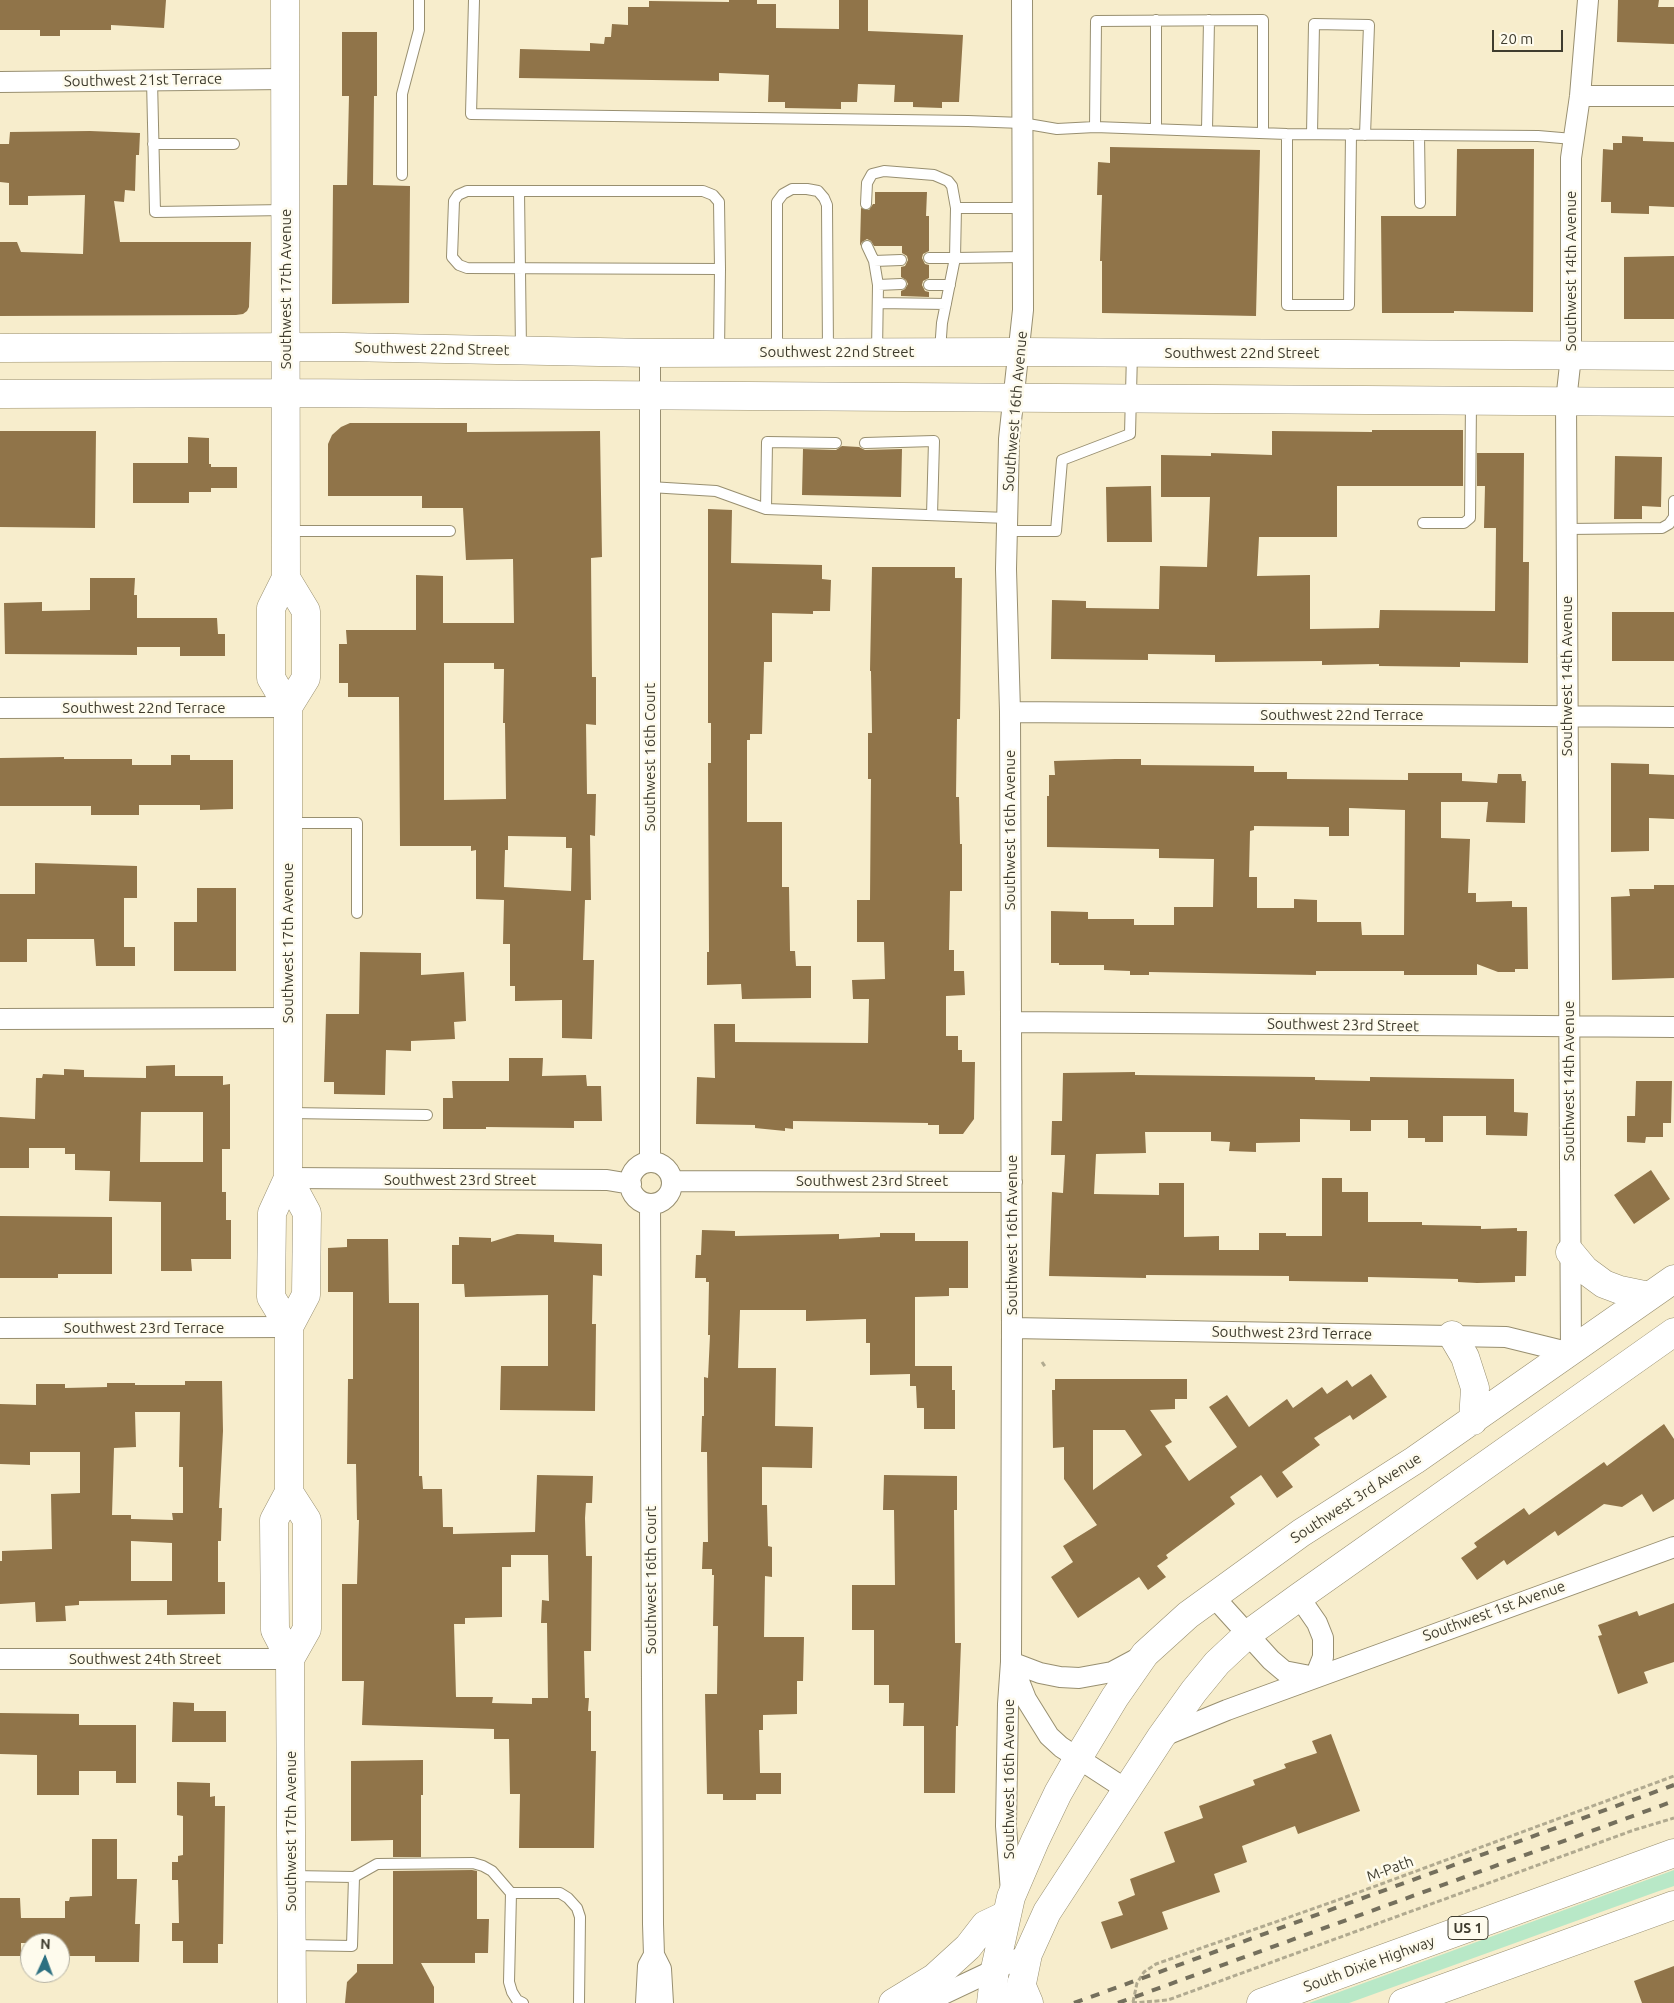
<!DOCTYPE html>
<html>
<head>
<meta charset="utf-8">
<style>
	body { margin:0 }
	#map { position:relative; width:1674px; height:2003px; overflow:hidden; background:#f7edcc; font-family:Ubuntu,sans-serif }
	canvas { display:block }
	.north { position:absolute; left:20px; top:1933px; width:50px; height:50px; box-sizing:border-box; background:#fefbed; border:1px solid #b2afa1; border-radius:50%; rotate:2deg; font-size:14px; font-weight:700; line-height:20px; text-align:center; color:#3f3c2e }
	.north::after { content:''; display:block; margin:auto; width:18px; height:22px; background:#2d7081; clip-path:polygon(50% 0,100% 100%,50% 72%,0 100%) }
	.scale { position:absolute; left:1492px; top:30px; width:71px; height:22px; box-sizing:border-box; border:2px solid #3f3c2e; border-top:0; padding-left:6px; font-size:15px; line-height:18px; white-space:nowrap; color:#3f3c2e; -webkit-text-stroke:4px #fefbed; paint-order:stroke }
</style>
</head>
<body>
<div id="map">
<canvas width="1674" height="2003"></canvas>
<div class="north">N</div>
<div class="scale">20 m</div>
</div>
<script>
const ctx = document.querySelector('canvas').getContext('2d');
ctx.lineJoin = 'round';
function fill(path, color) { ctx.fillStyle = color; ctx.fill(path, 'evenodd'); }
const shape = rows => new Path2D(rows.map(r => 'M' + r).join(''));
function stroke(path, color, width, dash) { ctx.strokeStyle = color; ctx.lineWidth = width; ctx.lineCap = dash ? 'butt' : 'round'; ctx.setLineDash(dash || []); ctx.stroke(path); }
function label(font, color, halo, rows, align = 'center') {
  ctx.font = font + ' Ubuntu,sans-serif'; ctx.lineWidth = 5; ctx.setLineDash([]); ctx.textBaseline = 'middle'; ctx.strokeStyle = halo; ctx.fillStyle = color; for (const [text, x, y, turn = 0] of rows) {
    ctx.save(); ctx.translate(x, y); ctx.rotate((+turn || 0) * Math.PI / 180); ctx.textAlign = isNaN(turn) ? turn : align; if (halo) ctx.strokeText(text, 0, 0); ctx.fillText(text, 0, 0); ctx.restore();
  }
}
fill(shape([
	[1674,1870,1674,1886,1659,1891,1349,2003,1309,2003]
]), '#b8e8c7');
fill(shape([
	[0,0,166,0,164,28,111,25,111,30,60,30,60,36,40,36,40,30,0,30],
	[729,0,757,0,757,4,776,4,776,28,839,29,839,0,868,0,868,31,963,35,959,102,942,102,942,108,913,107,913,102,894,102,895,85,858,84,857,102,841,102,841,109,785,108,785,102,768,102,769,75,719,73,719,81,519,78,520,49,590,51,590,43,604,44,605,37,611,37,612,24,628,25,628,7,649,7,649,1,729,2],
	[1618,0,1659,0,1658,7,1674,7,1674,44,1617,42],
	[342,32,377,32,377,96,374,96,373,185,410,186,409,303,332,304,333,185,347,185,349,96,342,96],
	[90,131,140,133,139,155,136,155,135,191,125,190,124,202,114,201,120,242,251,242,249,307,247,311,243,314,236,315,0,316,0,242,17,242,21,252,83,254,85,195,28,196,28,205,9,205,9,183,0,182,0,144,9,144,10,132],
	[1622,136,1643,137,1643,141,1674,142,1674,207,1649,206,1649,214,1611,213,1611,202,1601,202,1603,149,1613,150,1613,143,1622,143],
	[1110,147,1260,150,1256,316,1102,313,1102,261,1100,261,1102,195,1097,195,1098,162,1110,163],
	[1457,149,1534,149,1533,312,1454,311,1454,313,1382,313,1381,216,1456,216],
	[875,192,927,192,926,216,929,216,929,251,923,254,922,258,925,264,929,265,929,278,923,281,922,285,925,291,929,292,929,297,901,296,901,291,905,289,908,284,906,280,901,277,901,267,905,266,908,260,907,256,902,253,902,246,874,246,871,241,867,239,862,242,860,246,861,208,869,210,873,204,875,204],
	[1674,256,1674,319,1624,319,1624,257],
	[350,423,467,423,467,432,600,431,602,557,591,558,592,677,596,677,596,725,586,724,587,794,596,794,595,836,590,835,591,900,585,900,583,960,594,960,592,1039,562,1038,562,1000,515,1001,515,986,510,986,510,944,503,944,504,900,476,899,476,850,471,851,471,846,400,846,399,697,348,697,348,683,339,683,339,644,347,644,346,630,416,630,416,575,443,576,443,623,514,623,513,559,466,560,463,508,422,508,422,496,328,496,328,444,332,435,341,427],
	[444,663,494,663,494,669,504,669,503,723,505,723,506,799,444,800],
	[508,836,566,837,566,848,572,848,571,891,504,887,505,850,508,850],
	[1372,430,1463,430,1463,486,1337,486,1337,537,1259,537,1257,576,1310,575,1310,629,1379,628,1380,610,1495,611,1496,528,1484,528,1485,486,1477,486,1477,453,1524,453,1523,562,1529,562,1528,663,1460,662,1460,667,1379,666,1379,664,1322,665,1322,661,1215,662,1215,655,1148,654,1148,660,1051,659,1052,600,1086,601,1086,608,1159,609,1160,566,1207,567,1210,497,1161,497,1161,455,1211,456,1211,453,1272,455,1272,431,1372,432],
	[0,431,96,431,95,528,0,527],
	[188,437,209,438,209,464,211,464,211,467,237,467,237,488,211,488,211,492,189,492,189,503,133,503,133,463,188,463],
	[842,446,859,447,865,450,902,449,901,497,802,495,803,449,836,450],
	[1615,456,1662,457,1661,507,1642,506,1642,519,1614,519],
	[1151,486,1152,542,1107,542,1106,487],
	[708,509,732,510,731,563,822,565,822,579,831,580,830,611,813,611,813,614,772,613,772,662,764,662,762,734,750,734,750,740,747,740,747,822,782,822,782,887,789,887,790,951,795,951,796,966,811,966,811,998,742,999,741,984,707,985,707,952,709,952,708,763,711,763,711,723,708,723],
	[872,567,955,567,955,578,962,578,960,719,957,719,956,797,959,797,960,844,962,844,962,891,950,891,949,950,954,950,954,971,964,971,965,995,946,996,946,1036,958,1036,958,1050,962,1050,962,1062,975,1062,974,1119,963,1134,939,1134,939,1125,928,1125,928,1123,793,1121,793,1129,785,1128,785,1131,755,1128,755,1125,696,1124,697,1077,715,1078,714,1024,735,1024,735,1042,868,1043,869,999,853,999,852,980,885,979,884,942,857,942,857,900,870,900,871,779,868,779,868,733,872,733,871,671,870,671],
	[90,578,135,578,134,595,137,595,137,618,217,618,218,634,225,634,225,656,180,656,180,647,137,647,137,655,5,654,4,603,42,602,42,611,90,610],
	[1612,612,1674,612,1674,661,1612,661],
	[171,755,190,755,190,760,233,760,233,809,200,810,200,805,139,805,139,815,91,815,91,806,0,806,0,758,64,757,64,759,132,759,132,765,171,765],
	[1115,759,1141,759,1141,765,1254,766,1254,772,1287,772,1287,779,1408,780,1408,773,1462,773,1462,781,1497,783,1498,774,1521,774,1522,781,1526,781,1525,823,1486,822,1488,802,1441,802,1441,838,1470,839,1468,893,1476,893,1476,902,1512,901,1512,907,1527,907,1528,969,1515,969,1515,972,1498,972,1477,964,1477,975,1404,975,1404,971,1316,971,1316,975,1149,972,1149,975,1130,975,1130,971,1104,970,1104,965,1059,965,1059,963,1051,963,1051,911,1088,912,1088,919,1134,919,1134,925,1174,925,1174,907,1213,907,1214,859,1159,858,1159,849,1047,847,1047,796,1049,796,1049,775,1055,775,1054,761],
	[1349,808,1405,810,1404,935,1362,935,1361,922,1317,922,1317,900,1294,899,1294,908,1257,908,1257,877,1249,877,1250,831,1254,830,1254,826,1329,827,1329,836,1349,836],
	[1611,763,1649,764,1649,774,1674,775,1674,819,1649,818,1649,851,1611,852],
	[35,863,137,866,137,898,124,898,124,947,135,947,135,966,96,966,94,939,27,939,27,962,0,962,0,894,35,894],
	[1654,885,1674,885,1674,978,1612,980,1611,897,1630,896,1629,889,1654,889],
	[197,888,236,888,236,971,174,971,174,922,197,922],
	[360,952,421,953,421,975,464,972,466,1021,454,1022,455,1039,411,1041,411,1051,386,1050,385,1095,334,1094,334,1082,324,1082,326,1014,359,1014],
	[509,1058,543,1058,542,1076,586,1075,587,1086,601,1086,602,1121,574,1121,574,1128,486,1127,486,1129,443,1129,443,1098,453,1098,452,1081,509,1081],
	[175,1065,175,1076,223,1076,223,1085,230,1084,230,1149,222,1149,222,1192,226,1192,226,1220,231,1220,231,1259,191,1259,192,1271,161,1271,161,1202,109,1201,110,1171,75,1170,75,1154,65,1154,65,1148,29,1148,29,1168,0,1168,0,1117,35,1119,36,1078,42,1078,43,1074,64,1075,64,1069,84,1070,84,1077,146,1078,146,1066],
	[141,1112,203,1112,203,1162,140,1162],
	[1135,1072,1135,1075,1315,1077,1315,1080,1370,1081,1370,1077,1514,1079,1514,1112,1528,1113,1527,1136,1486,1135,1486,1116,1443,1116,1443,1142,1425,1142,1425,1138,1408,1138,1408,1120,1371,1120,1371,1131,1350,1131,1350,1120,1300,1119,1300,1142,1256,1143,1256,1152,1229,1151,1230,1142,1211,1141,1211,1132,1145,1132,1146,1153,1096,1154,1094,1194,1159,1195,1159,1183,1184,1183,1184,1237,1219,1236,1219,1250,1259,1250,1259,1233,1286,1233,1286,1236,1322,1236,1322,1178,1342,1178,1342,1192,1368,1192,1368,1222,1422,1222,1422,1225,1481,1226,1481,1229,1517,1228,1517,1231,1527,1231,1526,1276,1515,1276,1515,1282,1477,1283,1458,1282,1458,1279,1368,1277,1368,1282,1289,1281,1289,1276,1146,1275,1146,1278,1049,1276,1052,1192,1063,1193,1065,1155,1051,1155,1052,1121,1062,1121,1063,1073],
	[1636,1081,1672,1081,1671,1123,1663,1123,1663,1137,1646,1137,1645,1143,1627,1142,1627,1116,1635,1116],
	[1651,1170,1670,1199,1634,1224,1614,1195],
	[0,1216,112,1217,112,1274,58,1274,58,1278,0,1278],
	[702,1230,735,1231,735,1236,839,1234,839,1239,880,1237,880,1233,915,1233,915,1241,968,1241,968,1288,949,1288,949,1296,915,1297,915,1366,952,1366,952,1390,955,1390,955,1429,924,1429,924,1408,917,1408,916,1386,910,1386,910,1374,870,1375,870,1343,866,1343,866,1319,806,1321,806,1310,740,1310,738,1368,776,1368,775,1426,813,1427,812,1468,762,1467,762,1505,767,1505,768,1546,772,1547,772,1577,765,1576,764,1637,804,1637,803,1681,797,1681,797,1714,763,1715,763,1730,759,1730,760,1773,781,1773,781,1794,756,1794,756,1800,723,1800,723,1794,707,1794,705,1694,717,1694,718,1626,713,1626,714,1575,712,1575,712,1569,702,1569,703,1542,708,1542,707,1452,701,1452,702,1416,704,1416,704,1377,708,1378,710,1335,708,1335,709,1282,706,1282,706,1278,695,1278,696,1255,701,1255],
	[517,1234,554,1235,554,1242,602,1244,602,1276,593,1275,592,1324,596,1324,595,1411,500,1410,501,1366,548,1366,548,1295,465,1297,464,1284,452,1284,452,1245,459,1245,459,1237,491,1238,491,1242],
	[347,1239,388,1239,389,1303,419,1303,419,1476,422,1476,423,1489,442,1489,443,1527,453,1527,453,1534,535,1532,537,1475,593,1476,592,1503,586,1503,585,1518,586,1556,592,1556,591,1651,584,1651,585,1698,589,1698,588,1711,591,1711,591,1751,596,1751,594,1848,519,1848,520,1794,510,1794,509,1739,494,1739,494,1729,362,1725,364,1681,342,1681,342,1584,357,1584,359,1520,357,1520,356,1464,347,1464,348,1379,353,1379,353,1292,328,1292,328,1248,347,1247],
	[511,1555,548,1555,549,1601,542,1600,541,1623,547,1623,548,1698,532,1698,532,1704,492,1703,493,1697,456,1697,454,1624,465,1624,465,1618,502,1617,502,1567,511,1567],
	[1371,1374,1387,1397,1353,1420,1350,1415,1314,1438,1320,1445,1282,1472,1293,1487,1277,1498,1261,1475,1230,1497,1235,1504,1166,1555,1168,1558,1157,1566,1166,1577,1148,1590,1139,1577,1078,1618,1051,1577,1073,1562,1063,1546,1097,1525,1064,1479,1064,1447,1053,1448,1052,1390,1055,1390,1055,1379,1187,1379,1187,1399,1175,1399,1175,1409,1150,1410,1172,1442,1165,1446,1189,1481,1237,1447,1209,1407,1227,1395,1249,1427,1287,1399,1293,1408,1322,1387,1327,1394,1347,1380,1352,1387],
	[1093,1430,1125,1430,1142,1455,1093,1490],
	[185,1381,222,1381,223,1431,219,1508,222,1508,221,1541,218,1541,218,1582,225,1582,225,1614,167,1615,167,1600,79,1601,79,1605,65,1606,66,1621,36,1622,35,1602,0,1604,0,1561,2,1561,2,1551,52,1549,51,1494,80,1493,80,1452,30,1452,30,1465,0,1464,0,1404,36,1405,36,1384,65,1384,65,1388,107,1387,107,1383,135,1383,135,1385,185,1385],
	[135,1412,180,1412,179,1467,183,1467,183,1513,172,1513,173,1520,131,1519,131,1515,112,1515,114,1448,136,1447],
	[131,1541,172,1543,172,1581,131,1581],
	[1664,1424,1674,1439,1674,1499,1653,1512,1642,1494,1622,1507,1604,1504,1558,1536,1555,1531,1507,1565,1504,1560,1477,1580,1461,1558,1477,1547,1474,1543,1524,1508,1529,1515,1604,1462,1607,1466],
	[884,1475,957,1476,957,1510,954,1510,955,1643,961,1643,958,1726,956,1726,955,1793,924,1793,924,1726,903,1726,904,1703,889,1703,889,1685,874,1685,874,1630,852,1630,852,1585,895,1585,894,1510,883,1510],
	[1674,1603,1674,1662,1644,1672,1648,1683,1618,1694,1598,1636,1602,1635,1598,1625,1637,1611,1639,1616],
	[173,1702,194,1703,194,1711,226,1711,226,1742,172,1742],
	[0,1713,79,1714,79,1725,136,1725,136,1783,116,1783,116,1771,79,1771,79,1795,37,1795,37,1755,0,1754],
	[1331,1734,1360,1811,1298,1834,1295,1826,1242,1846,1247,1862,1214,1874,1220,1892,1162,1912,1168,1929,1111,1949,1101,1922,1123,1915,1118,1902,1135,1895,1130,1879,1175,1862,1164,1832,1203,1818,1199,1806,1255,1785,1253,1780,1286,1768,1284,1764,1317,1753,1312,1741],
	[423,1760,423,1795,421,1795,421,1857,393,1857,393,1840,351,1841,351,1761],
	[177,1782,210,1783,210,1797,215,1796,215,1806,225,1806,223,1944,218,1944,218,1963,183,1963,183,1941,172,1941,172,1923,179,1923,178,1880,172,1880,172,1862,178,1862,178,1856,183,1855,183,1816,177,1815],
	[92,1839,117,1839,117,1879,137,1879,135,1924,140,1924,139,1962,95,1962,95,1956,60,1956,60,1943,21,1943,21,1956,0,1956,0,1898,20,1898,21,1918,65,1918,65,1901,69,1901,70,1897,92,1896],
	[472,1870,477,1871,477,1919,489,1919,488,1953,475,1953,475,1963,421,1963,434,1987,434,2003,345,2003,347,1982,357,1972,357,1964,393,1964,393,1871],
	[1674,1966,1674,2003,1642,2003,1634,1981]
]), '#907449');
const lane = shape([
	[474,0,471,114,968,121,1022,123,1057,129,1095,127,1287,134,1538,136,1573,139],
	[1156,20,1156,129],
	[152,80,155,212,285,210],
	[1095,127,1096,21,1263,20,1263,132],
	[1207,130,1209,20],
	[1287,134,1287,305,1349,305,1351,134],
	[1312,134,1314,24,1369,25,1365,135],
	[1419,135,1420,203],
	[153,144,234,144],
	[402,175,402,94,419,30,419,0],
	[519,191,521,350],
	[866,204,867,183,872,174,884,171,934,175,948,181,952,186,956,208,955,258,1023,257],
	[956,208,1023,208],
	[867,246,874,261],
	[929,258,955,258,942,323,940,351],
	[901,284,878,285,874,261,901,260],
	[929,285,950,285],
	[878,303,946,304],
	[777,350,777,202,783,194,792,189,807,189,818,191,824,198,827,205,828,352],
	[719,352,720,269,719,202,713,195,703,191,467,191,458,195,454,201,452,257,459,265,467,268,720,269],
	[877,352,878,285],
	[865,443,934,441,932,515],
	[650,487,716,491,766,509,1007,518],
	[766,509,767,442,836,443],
	[1423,523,1464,523,1470,518,1471,401],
	[1567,529,1662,528,1669,524,1674,517,1674,501],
	[287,531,450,531],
	[1007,531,1056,531,1062,460,1130,434,1132,353],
	[288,823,357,823,357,913],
	[289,1113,427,1115],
	[292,1876,354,1877,377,1864,473,1863,483,1866,492,1871,511,1893,509,1982,512,1992,517,2000,523,2003],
	[511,1893,560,1893,568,1898,577,1908,580,1917,579,2003],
	[293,1945,352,1946,354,1877]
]);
const street = shape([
	[0,82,285,79],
	[1580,96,1674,96],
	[0,708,288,707],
	[1010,712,1674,717],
	[0,1019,289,1018],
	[1011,1022,1674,1027],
	[650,1162,650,353],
	'630 1183a21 21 0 1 1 42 0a21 21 0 1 1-42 0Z',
	[288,1178,607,1180,631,1184],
	[672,1181,1012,1182],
	[650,1204,653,1924,654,1955,661,1969,663,2003],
	[0,1328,289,1327],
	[1012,1328,1506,1337,1571,1353,1566,401,1571,356,1571,158,1580,96,1588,0],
	[1213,1596,1271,1660,1284,1671,1315,1677],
	[1299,1597,1317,1623,1323,1638,1323,1657,1315,1677],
	[0,1659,290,1659],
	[1011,1662,1040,1673,1060,1677,1079,1678,1112,1672,1142,1656],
	[1013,1666,1026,1699,1049,1736,1061,1747,1127,1790],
	[1161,1737,1227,1710,1674,1547],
	[1011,1892,1006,1826,1008,1704,1011,1662,1012,1328,1010,712,1006,569,1009,439,1023,310,1022,0],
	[646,2003,648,1966,654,1955],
	[930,2003,937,1997,1028,1954]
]);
const secondary = shape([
	[285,0,286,578,271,608,271,678,288,707,288,1178,272,1213,271,1297,289,1327],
	[0,348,343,347,650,353,1020,352,1674,356],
	[0,394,286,393,1674,402],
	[286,578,306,611,306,678,288,707],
	[288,1178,307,1213,306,1295,289,1327,289,1492,274,1520,275,1630,290,1659,292,2003],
	[1570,1252,1585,1270,1604,1284,1620,1290,1649,1296],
	[1452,1335,1465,1357,1475,1388,1473,1421],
	[289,1492,307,1520,307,1629,290,1659],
	[893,2003,934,1978,968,1947,985,1925,1006,1915],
	[991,2003,995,1969,1011,1897,1035,1841,1058,1793,1078,1758,1115,1697,1145,1654,1188,1615,1301,1533,1415,1460,1674,1279],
	[1018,2003,1028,1954,1047,1912,1161,1737,1194,1691,1217,1663,1248,1634,1299,1597,1674,1332]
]);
const highway = shape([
	[1021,1984,1029,2003],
	[1261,2003,1674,1853],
	[1403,2003,1674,1905]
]);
stroke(lane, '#988f70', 12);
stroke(street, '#988f70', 22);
stroke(secondary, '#988f70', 29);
stroke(highway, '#988f70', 29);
stroke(shape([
	[1042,1362,1046,1368],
	[1133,2002,1137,1983,1144,1972,1156,1964,1335,1901,1674,1776],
	[1132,2003,1168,2000,1634,1830,1674,1818]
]), '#b1aa90', 3, [5, 2.5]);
stroke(lane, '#fff', 10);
stroke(street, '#fff', 20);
stroke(secondary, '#fff', 28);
stroke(highway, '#fff', 28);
stroke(shape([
	[1074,2003,1674,1785],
	[1118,2003,1674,1801]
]), '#746f5c', 4, [9, 9]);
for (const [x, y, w] of [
	[1468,1928,40]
]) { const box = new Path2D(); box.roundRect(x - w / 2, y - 11.5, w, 23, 4); ctx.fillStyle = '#fefbed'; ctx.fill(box); stroke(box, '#3f3c2e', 1); }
label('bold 14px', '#3f3c2e', null, [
	["US 1",1468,1928]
]);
label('15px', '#3f3c2e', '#fefbed', [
	["Southwest 21st Terrace",143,80,-1],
	["Southwest 14th Avenue",1571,271,-90],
	["Southwest 17th Avenue",286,289,-90],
	["Southwest 22nd Street",432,349,1],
	["Southwest 22nd Street",837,352],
	["Southwest 22nd Street",1242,353],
	["Southwest 16th Avenue",1015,411,-85],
	["Southwest 14th Avenue",1567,676,-90],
	["Southwest 22nd Terrace",144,708],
	["Southwest 22nd Terrace",1342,715],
	["Southwest 16th Court",650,757,-90],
	["Southwest 16th Avenue",1010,830,-90],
	["Southwest 17th Avenue",288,943,-90],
	["Southwest 23rd Street",1343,1025,1],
	["Southwest 14th Avenue",1569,1081,-90],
	["Southwest 23rd Street",460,1180],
	["Southwest 23rd Street",872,1181],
	["Southwest 16th Avenue",1012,1235,-90],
	["Southwest 23rd Terrace",144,1328],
	["Southwest 23rd Terrace",1292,1333,1],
	["Southwest 3rd Avenue",1356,1498,-33],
	["Southwest 16th Court",651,1580,-90],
	["Southwest 1st Avenue",1494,1611,-20],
	["Southwest 24th Street",145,1659],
	["Southwest 16th Avenue",1009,1779,-90],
	["Southwest 17th Avenue",291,1831,-90],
	["M-Path",1390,1869,-20],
	["South Dixie Highway",1369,1964,-20]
]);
</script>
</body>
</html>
